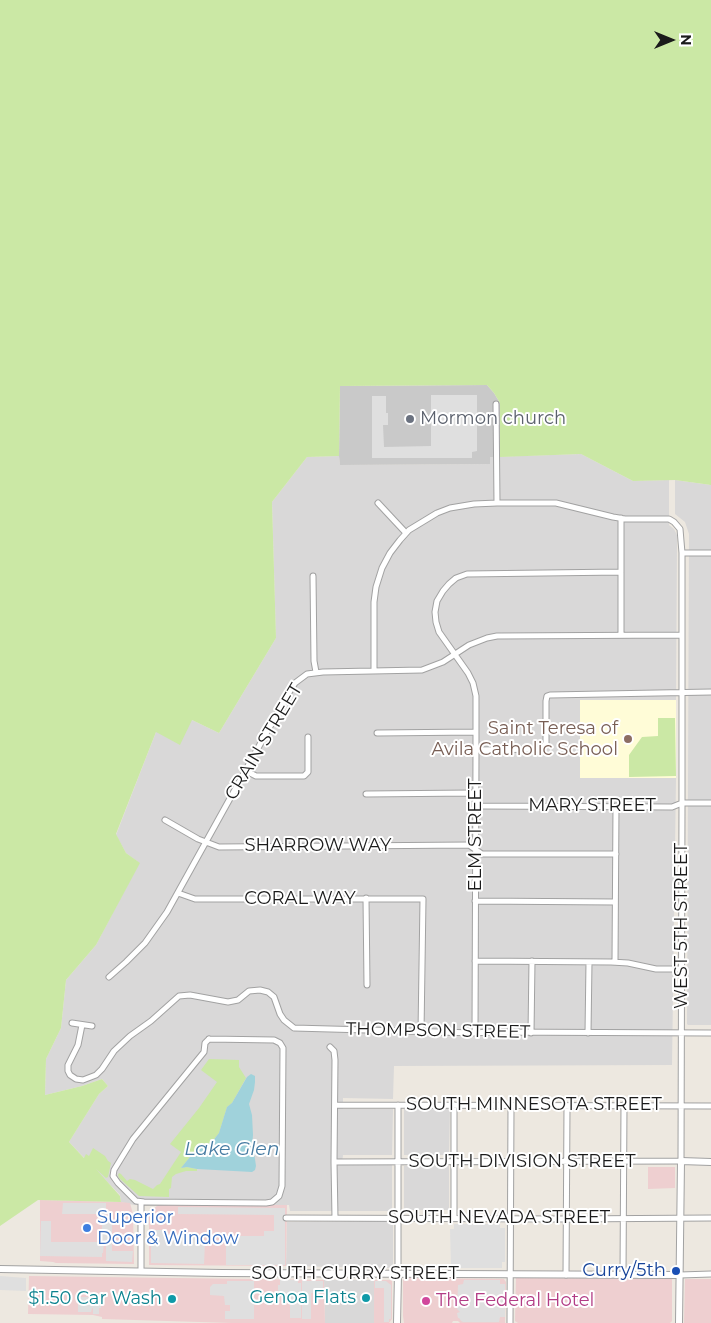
<!DOCTYPE html>
<html>
<head>
<meta charset="utf-8">
<style>
	body { margin:0 }
	#map { position:relative; width:711px; height:1323px; overflow:hidden; background:#ede8e0; font-family:Montserrat,sans-serif }
	canvas { display:block }
	.north { position:absolute; left:646px; top:15px; width:50px; height:50px; -webkit-text-stroke:4px #fff; paint-order:stroke; rotate:90deg; font-size:14px; font-weight:700; line-height:20px; text-align:center; color:#1b1b1b }
	.north::after { content:''; display:block; margin:auto; width:18px; height:22px; background:#1b1b1b; clip-path:polygon(50% 0,100% 100%,50% 72%,0 100%) }
</style>
</head>
<body>
<div id="map">
<canvas width="711" height="1323"></canvas>
<div class="north">N</div>
</div>
<script>
const ctx = document.querySelector('canvas').getContext('2d');
ctx.lineJoin = 'round';
function fill(path, color) { ctx.fillStyle = color; ctx.fill(path, 'evenodd'); }
const shape = rows => new Path2D(rows.map(r => 'M' + r).join(''));
function stroke(path, color, width, dash) { ctx.strokeStyle = color; ctx.lineWidth = width; ctx.lineCap = dash ? 'butt' : 'round'; ctx.setLineDash(dash || []); ctx.stroke(path); }
function label(font, color, halo, rows, align = 'center') {
  ctx.font = font + ' Montserrat,sans-serif'; ctx.lineWidth = 4; ctx.setLineDash([]); ctx.textBaseline = 'middle'; ctx.strokeStyle = halo; ctx.fillStyle = color; for (const [text, x, y, turn = 0] of rows) {
    ctx.save(); ctx.translate(x, y); ctx.rotate((+turn || 0) * Math.PI / 180); ctx.textAlign = isNaN(turn) ? turn : align; if (halo) ctx.strokeText(text, 0, 0); ctx.fillText(text, 0, 0); ctx.restore();
  }
}
fill(shape([
	[581,454,633,481,669,480,669,525,674,529,677,535,677,545,676,700,580,700,580,778,676,778,672,1065,394,1066,393,1099,343,1098,343,1109,393,1109,392,1155,343,1155,342,1164,392,1165,392,1211,290,1211,289,1205,134,1205,121,1202,120,1195,69,1142,99,1094,108,1086,102,1079,82,1086,45,1095,46,1059,61,1028,66,980,96,945,139,863,126,853,116,835,156,732,192,720,219,733,276,638,272,502,307,457,339,456,340,465,490,464,490,457],
	[675,480,711,485,711,1025,688,1025,687,1024,689,534,685,522,675,514],
	[404,1109,450,1109,449,1155,404,1155],
	[404,1166,449,1166,449,1210,404,1210],
	[393,1221,393,1268,286,1266,287,1222],
	[324,1280,374,1280,374,1323,325,1323]
]), '#d9d8d8');
fill(shape([
	[648,1167,675,1167,675,1188,648,1189],
	[40,1200,121,1202,130,1203,133,1214,134,1264,56,1263,53,1262,40,1261],
	[158,1205,287,1205,286,1266,149,1265,149,1216,151,1211],
	[29,1276,324,1280,325,1323,232,1323,102,1319,102,1317,93,1315,28,1314],
	[404,1278,504,1279,506,1282,505,1321,505,1323,460,1323,458,1321,453,1321,452,1323,404,1323,403,1316,403,1280],
	[516,1278,672,1279,672,1321,670,1323,518,1323,515,1321],
	[685,1279,711,1279,711,1323,684,1323],
	[374,1280,390,1280,392,1281,392,1319,389,1323,374,1323]
]), '#eecfd0');
fill(shape([
	[580,700,676,700,676,778,580,778]
]), '#fffcd7');
fill(shape([
	[487,385,494,393,500,403,500,457,490,457,490,464,340,465,339,456,340,386]
]), '#c9c9c9');
fill(shape([
	[0,0,711,0,711,485,675,480,633,481,581,454,500,457,500,403,494,393,487,385,340,386,339,456,307,457,272,502,276,638,219,733,192,720,180,745,156,732,116,834,126,853,140,863,96,945,66,980,61,1028,46,1059,45,1095,82,1086,102,1079,108,1086,99,1094,69,1142,84,1158,86,1154,89,1156,93,1148,105,1156,108,1161,111,1163,108,1177,106,1178,96,1169,120,1196,121,1202,38,1200,0,1226],
	[658,718,675,718,676,776,629,777,629,755,642,737,658,736],
	[209,1059,239,1060,239,1067,246,1078,232,1103,227,1107,219,1133,212,1142,194,1152,181,1168,187,1167,197,1169,197,1171,186,1171,176,1174,172,1177,171,1188,169,1189,169,1197,139,1196,119,1178,118,1175,119,1173,121,1174,127,1181,130,1179,135,1180,153,1189,157,1185,160,1184,181,1152,170,1144,199,1108,217,1082,201,1070]
]), '#cbe8a5');
fill(shape([
	[431,395,477,395,477,451,472,452,472,458,372,458,372,396,386,396,386,413,388,413,388,425,383,425,384,447,431,446],
	[63,1203,106,1203,106,1214,62,1214],
	[178,1207,285,1208,285,1265,226,1265,226,1236,264,1236,264,1231,274,1231,274,1215,178,1214],
	[102,1218,112,1219,112,1251,133,1251,132,1262,106,1261,106,1241,102,1241],
	[41,1221,51,1221,51,1242,104,1242,103,1253,102,1253,102,1257,40,1256],
	[454,1224,500,1224,500,1228,505,1228,505,1262,502,1262,502,1268,453,1268,453,1265,451,1265,450,1229,454,1229],
	[151,1230,164,1230,164,1235,199,1236,199,1242,205,1242,204,1264,151,1263],
	[0,1276,26,1278,26,1291,0,1290],
	[280,1280,298,1280,298,1283,301,1283,301,1318,290,1318,290,1294,278,1294,278,1285,280,1285],
	[464,1280,500,1280,500,1284,505,1284,505,1317,500,1317,499,1322,463,1322,461,1321,459,1318,458,1318,457,1313,460,1312,457,1309,458,1285,463,1284],
	[227,1281,254,1281,254,1319,225,1319,225,1311,230,1311,230,1305,225,1305,224,1296,210,1295,210,1287,213,1284,227,1284],
	[302,1281,323,1281,323,1292,311,1293,311,1319,302,1319],
	[375,1281,386,1281,391,1285,391,1319,389,1319,389,1322,384,1322,384,1288,375,1288],
	[78,1297,101,1297,101,1308,99,1308,99,1314,93,1314,93,1308,92,1308,91,1312,78,1312]
]), '#dfdfdf');
fill(shape([
	[251,1074,255,1076,255,1082,254,1090,249,1104,252,1115,253,1135,252,1147,254,1152,256,1166,255,1170,252,1172,197,1169,187,1167,181,1168,194,1152,212,1142,219,1133,227,1107,232,1103,247,1077]
]), '#a0d2db');
const minor = shape([
	[496,404,497,503],
	[378,503,406,533],
	[621,518,621,635],
	[682,553,711,553],
	[313,576,314,661,316,672],
	[377,733,476,732],
	[476,750,542,749,546,743,546,701,547,696,550,695,711,692],
	[246,771,256,776,304,776,308,772,308,737],
	[366,794,472,793,481,806,672,807,682,803,711,803],
	[165,820,198,839,219,847,469,845,482,854,616,854],
	[178,893,195,899,423,899,421,1032],
	[366,898,367,985],
	[475,901,615,902],
	[475,961,611,962,628,963,656,969,681,969],
	[615,962,616,806],
	[109,977,126,962,145,943,167,912,288,694,295,683,307,674,323,672,422,670,443,662,469,645,487,638,497,636,681,635],
	[72,1023,92,1026],
	[82,1025,78,1045,68,1065,68,1071,70,1075,76,1079,83,1080,96,1075,102,1069,114,1051,130,1036,151,1021,179,996,190,995,228,1002,238,1000,249,991,260,990,268,992,274,997,280,1014,284,1020,294,1028,475,1033,489,1032,711,1033],
	[475,1033,476,750,476,696,473,683,468,673,439,632,436,622,435,612,437,601,443,591,449,584,456,578,467,574,621,572],
	[531,1033,532,961],
	[588,1033,589,962],
	[209,1039,274,1040,280,1043,283,1048,282,1186,279,1196,272,1202,266,1203,144,1202,136,1201,118,1183,113,1176,114,1170,133,1139,204,1052,205,1043,209,1039],
	[330,1047,334,1051,335,1060,334,1162,335,1218],
	[335,1105,711,1106],
	[334,1162,681,1161,682,803,682,553,680,529,674,522,669,519,625,519,613,517,556,503,497,503,474,504,450,508,437,513,409,530,400,540,390,553,382,568,376,587,374,602,374,671],
	[141,1202,141,1271],
	[286,1218,567,1219,711,1218],
	[454,1218,454,1105],
	[398,1274,398,1105],
	[566,1275,567,1106],
	[623,1275,624,1105],
	[680,1275,711,1274],
	[510,1323,511,1106]
]);
const tertiary = shape([
	[0,1269,222,1273,680,1275],
	[397,1323,398,1274],
	[679,1323,681,1161,711,1162]
]);
stroke(minor, '#a2a2a2', 7);
stroke(tertiary, '#a2a2a2', 8);
stroke(minor, '#fff', 5);
stroke(tertiary, '#fff', 6);
for (const [x, y, r, color] of [
	[410,419,5,"#6b7280"],
	[628,739,5,"#8d6e63"],
	[87,1228,5,"#3f7fe0"],
	[676,1271,5,"#1a4fb4"],
	[366,1298,5,"#0f9aa8"],
	[172,1299,5,"#0f9aa8"],
	[426,1301,5,"#d1479c"]
]) { const dot = new Path2D(); dot.arc(x, y, r, 0, 2 * Math.PI); ctx.fillStyle = color; ctx.fill(dot); stroke(dot, '#fff', 2); }
label('18px', '#5b616d', '#fff', [
	["Mormon church",420,419]
], 'left');
label('18px', '#785e54', '#fff', [
	["Saint Teresa of",618,729],
	["Avila Catholic School",618,750]
], 'right');
label('18px', '#1b1b1b', '#fff', [
	["CRAIN STREET",264,742,-59],
	["MARY STREET",592,806],
	["ELM STREET",476,835,-90],
	["SHARROW WAY",318,846],
	["CORAL WAY",300,899],
	["WEST 5TH STREET",682,926,-90],
	["THOMPSON STREET",438,1031,1],
	["SOUTH MINNESOTA STREET",534,1105],
	["SOUTH DIVISION STREET",522,1162],
	["SOUTH NEVADA STREET",499,1218],
	["SOUTH CURRY STREET",355,1274]
]);
label('18px', '#366cbe', '#fff', [
	["Superior",97,1218],
	["Door & Window",97,1239]
], 'left');
label('18px', '#164399', '#fff', [
	["Curry/5th",666,1271]
], 'right');
label('18px', '#0d838f', '#fff', [
	["Genoa Flats",356,1298],
	["$1.50 Car Wash",162,1299]
], 'right');
label('18px', '#b23c85', '#fff', [
	["The Federal Hotel",436,1301]
], 'left');
label('italic 19px', '#467ba2', '#fff', [
	["Lake Glen",232,1149]
]);
</script>
</body>
</html>
